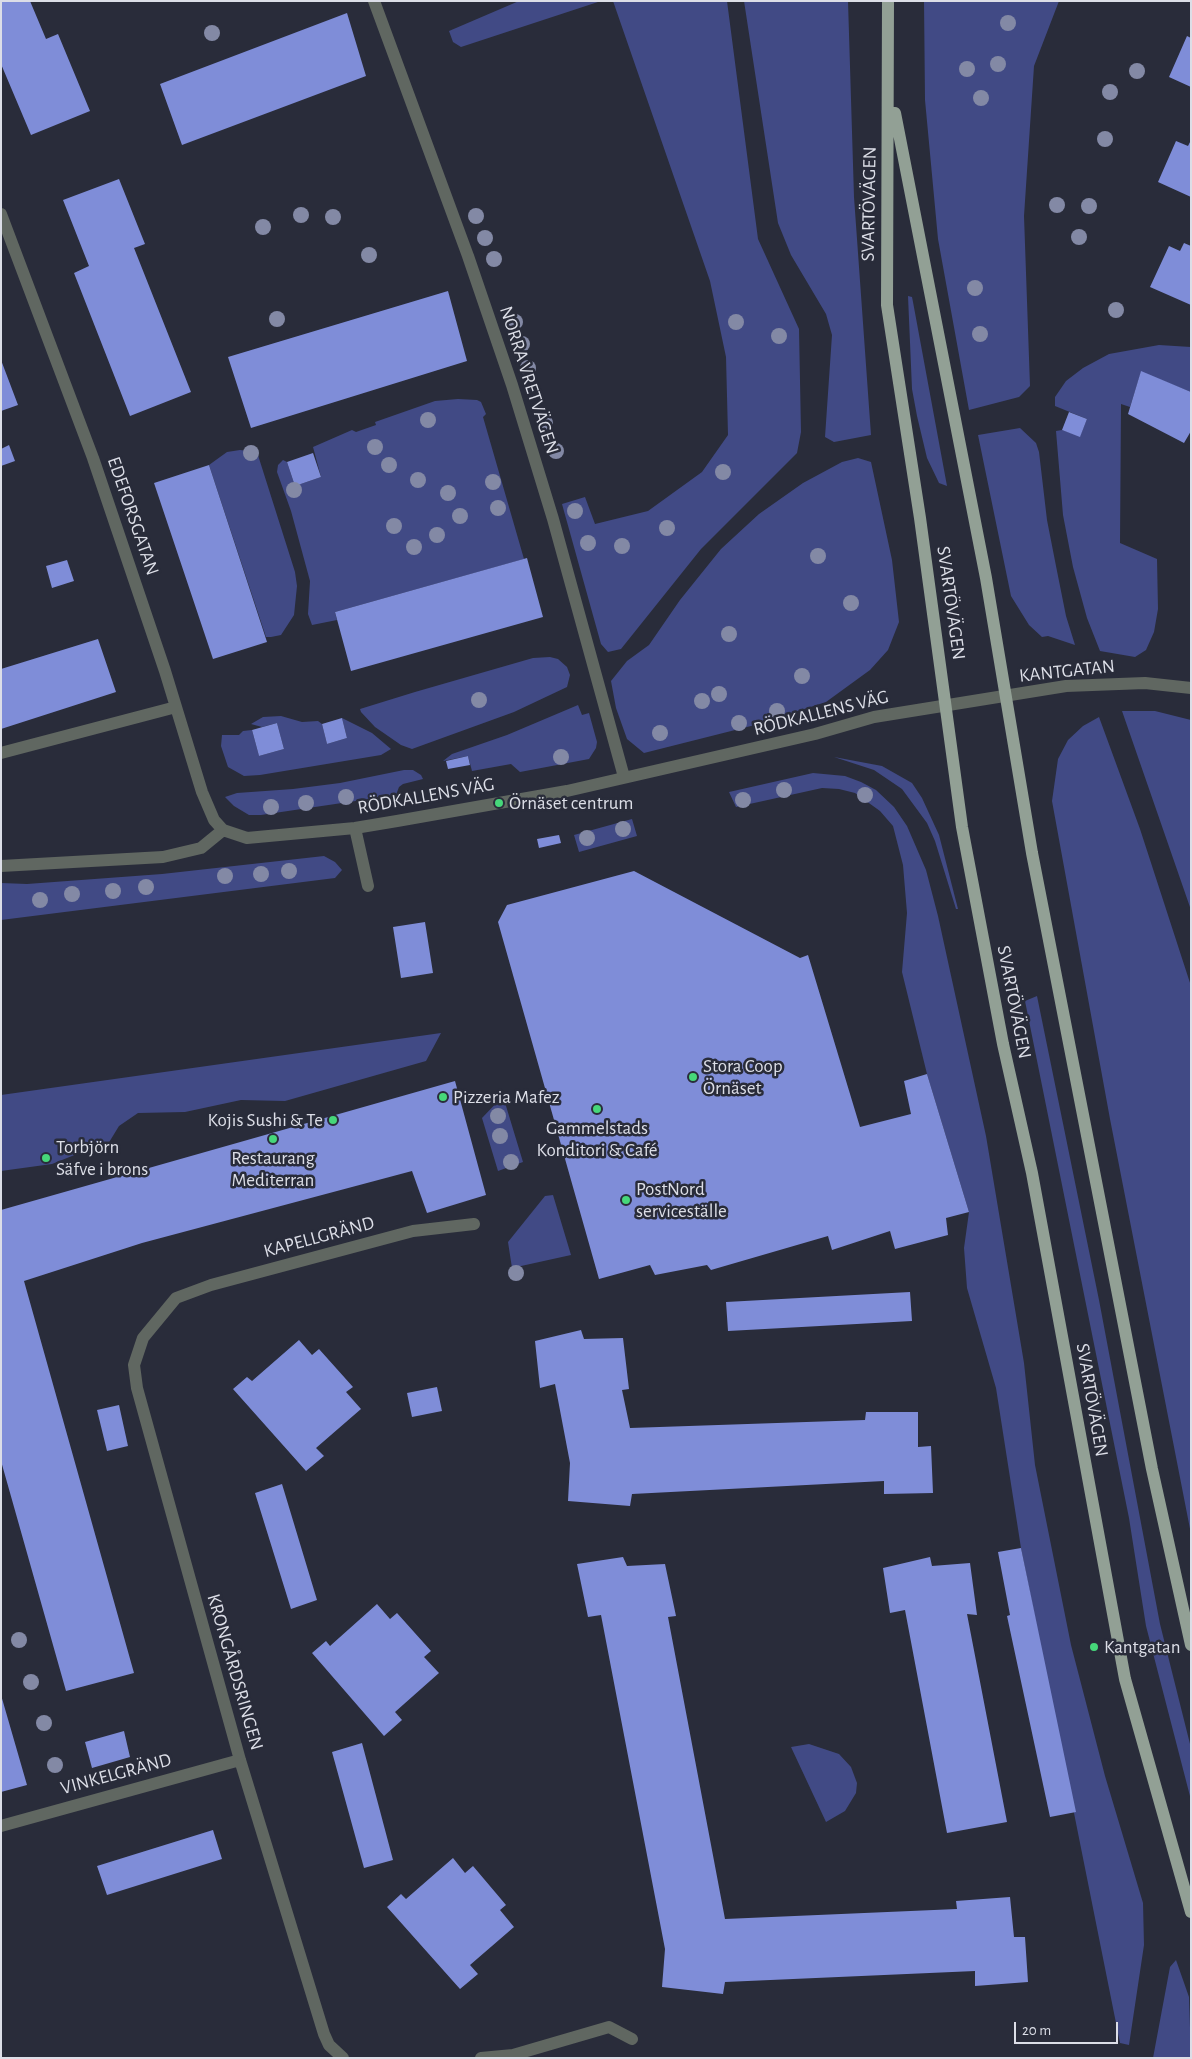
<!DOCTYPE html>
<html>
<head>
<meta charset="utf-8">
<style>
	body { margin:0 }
	#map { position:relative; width:1192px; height:2059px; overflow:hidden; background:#292c3a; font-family:"Alegreya Sans",sans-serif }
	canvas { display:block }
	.frame { position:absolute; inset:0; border:2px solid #dcdee7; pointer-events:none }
	.scale { position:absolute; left:1014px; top:2022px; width:104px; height:22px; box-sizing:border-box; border:2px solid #dcdee7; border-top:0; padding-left:6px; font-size:15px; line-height:18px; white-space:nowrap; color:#dcdee7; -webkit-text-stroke:4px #292c3a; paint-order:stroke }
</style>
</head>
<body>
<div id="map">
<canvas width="1192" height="2059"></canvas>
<div class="frame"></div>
<div class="scale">20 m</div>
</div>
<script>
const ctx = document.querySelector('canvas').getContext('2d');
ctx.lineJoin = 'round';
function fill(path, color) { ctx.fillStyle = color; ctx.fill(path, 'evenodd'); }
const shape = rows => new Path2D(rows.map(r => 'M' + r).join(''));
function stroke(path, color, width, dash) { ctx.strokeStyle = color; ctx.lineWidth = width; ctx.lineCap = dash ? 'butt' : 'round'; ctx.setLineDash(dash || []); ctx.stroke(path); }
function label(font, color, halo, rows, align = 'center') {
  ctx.font = font + ' "Alegreya Sans",sans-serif'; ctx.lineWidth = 5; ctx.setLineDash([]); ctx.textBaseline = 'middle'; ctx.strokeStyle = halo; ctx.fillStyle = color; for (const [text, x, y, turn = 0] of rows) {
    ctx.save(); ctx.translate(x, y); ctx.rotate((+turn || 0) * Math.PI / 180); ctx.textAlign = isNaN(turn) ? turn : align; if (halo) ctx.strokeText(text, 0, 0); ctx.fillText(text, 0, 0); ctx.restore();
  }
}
fill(shape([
	[519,1,601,1,461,47,453,42,449,31],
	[613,1,727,1,758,239,799,329,801,432,797,453,701,549,621,649,608,652,601,644,562,504,585,497,595,524,648,511,702,472,728,435,726,357,710,281],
	[744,1,848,1,854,197,871,435,834,442,825,437,832,335,826,314,791,255,778,223],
	[924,1,1059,1,1034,66,1024,216,1030,386,1019,397,969,410,938,239,925,100],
	[908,296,912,297,913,302,947,486,939,483,927,458,917,416,912,389],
	[1159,345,1191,347,1191,392,1141,372,1130,407,1121,404,1120,543,1157,559,1158,609,1154,632,1146,650,1135,657,1100,651,1087,618,1073,567,1063,515,1056,431,1062,430,1080,436,1087,419,1055,406,1055,397,1066,381,1083,368,1109,354],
	[458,399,477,400,481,402,486,414,483,417,524,559,335,612,337,620,312,625,308,614,310,581,291,511,277,472,278,465,283,460,287,462,295,486,321,477,313,447,352,430,356,432,376,425,375,422,435,401],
	[1020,428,1036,443,1039,452,1047,520,1056,566,1066,616,1075,645,1048,636,1042,637,1029,625,1011,596,978,435],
	[240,450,257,452,295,572,297,586,294,615,281,635,271,637,266,637,209,465,227,452],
	[858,458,871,462,892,560,899,622,888,650,870,670,826,702,751,726,644,753,627,739,616,708,611,681,627,661,649,645,680,600,721,549,759,514,803,483,842,462],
	[550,657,558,659,567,667,570,675,567,687,514,712,412,749,401,745,375,727,361,712,360,709,415,692,533,658],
	[578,705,582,715,589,713,597,742,596,748,589,759,520,772,511,764,472,771,468,756,443,761,452,754,507,735],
	[1122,711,1155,711,1191,720,1191,910],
	[281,716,302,722,318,721,322,724,327,744,347,738,342,718,372,733,391,749,381,755,260,775,244,776,228,767,221,746,222,735,239,735,243,731,252,730,259,756,284,749,277,723,262,727,251,724,263,717],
	[1099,717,1140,829,1191,986,1191,1534,1110,1119,1052,801,1058,759,1068,740,1083,726],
	[834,757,882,766,912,783,922,798,939,835,958,909,956,909,935,841,927,823,902,789,874,770],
	[404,770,413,770,421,775,423,779,403,784,399,787,396,795,261,815,249,815,234,806,225,797,237,793,293,789,340,783],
	[813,773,845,776,861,782,876,790,894,807,907,826,926,870,938,916,986,1136,1024,1363,1035,1465,1071,1645,1105,1776,1143,1903,1144,1945,1129,2045,1120,2043,1021,1548,996,1388,967,1288,964,1248,969,1212,927,1074,902,972,907,913,903,865,893,826,880,811,855,793,839,789,822,788,736,807,729,792],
	[632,819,637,836,579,852,574,835],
	[324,856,335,862,342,870,335,878,1,920,1,883,27,884,162,874],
	[1037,996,1099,1300,1160,1624,1191,1748,1191,1800,1146,1626,1129,1518,1025,1001],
	[441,1033,426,1061,285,1101,241,1100,185,1112,138,1113,119,1126,108,1144,97,1146,52,1164,1,1171,1,1095],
	[503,1096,523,1162,498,1171,482,1118],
	[553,1195,571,1255,512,1268,508,1242,545,1196],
	[809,1744,839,1754,851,1767,857,1783,856,1793,845,1811,826,1822,791,1747],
	[1176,1960,1189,1997,1191,2058,1153,2058,1170,1967]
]), '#414a85');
fill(shape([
	[1,1,30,1,46,39,58,34,90,111,31,135,1,64],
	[347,13,366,76,182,145,160,84],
	[1187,36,1191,38,1191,87,1169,77],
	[1191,140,1191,197,1158,182,1176,141,1188,146],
	[119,179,145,244,134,248,191,392,130,416,74,273,89,266,63,200],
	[1184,243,1191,246,1191,305,1150,287,1169,246,1180,251],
	[448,291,467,361,251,428,228,357],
	[1,360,18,405,1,411],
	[1141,371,1191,392,1191,431,1184,443,1128,414],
	[1069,412,1087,419,1080,437,1062,430],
	[9,445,15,461,1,466,1,449],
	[313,453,321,477,295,486,287,462],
	[209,465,267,642,213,659,154,483],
	[527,558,543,617,351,671,335,612],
	[67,560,74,581,52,588,46,566],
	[98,639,116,692,1,729,1,669],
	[342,718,347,738,327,744,322,724],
	[277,723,284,749,259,756,252,730],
	[468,756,470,765,448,769,446,761],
	[559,835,561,843,539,848,537,839],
	[634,871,800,958,808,955,860,1127,911,1114,904,1081,927,1074,969,1212,946,1218,948,1235,895,1249,890,1231,832,1250,828,1236,711,1270,707,1265,655,1275,650,1265,599,1279,498,922,507,905],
	[425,922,433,973,401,978,393,927],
	[455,1081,486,1195,427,1213,412,1171,142,1243,24,1281,134,1673,66,1691,1,1461,1,1210],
	[910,1292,912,1321,728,1331,726,1302],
	[581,1330,584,1339,623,1338,629,1389,622,1390,630,1428,865,1420,866,1412,918,1412,918,1447,931,1446,933,1493,884,1494,884,1481,632,1494,630,1506,568,1501,570,1463,555,1384,540,1388,535,1341],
	[299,1340,312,1355,319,1349,353,1387,346,1392,361,1409,316,1448,324,1456,306,1471,233,1389,247,1377,252,1381],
	[437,1387,442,1411,412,1417,407,1393],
	[119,1405,128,1446,107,1451,97,1410],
	[282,1484,317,1600,291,1609,255,1493],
	[1021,1548,1076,1812,1050,1817,1007,1616,1010,1615,998,1552],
	[623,1557,627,1566,665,1564,676,1616,668,1617,725,1919,957,1909,956,1901,1010,1897,1014,1937,1025,1937,1028,1982,975,1986,975,1971,725,1982,723,1994,662,1987,665,1949,601,1615,588,1617,577,1564],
	[930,1557,932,1566,970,1563,977,1615,967,1614,1007,1822,947,1833,905,1610,890,1613,883,1568],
	[377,1604,390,1619,397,1613,431,1651,424,1657,439,1673,395,1712,402,1720,384,1736,312,1653,326,1641,330,1646],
	[1,1695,27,1785,1,1792],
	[124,1731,130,1757,92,1768,85,1742],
	[362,1743,393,1860,364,1868,332,1752],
	[213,1830,222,1859,107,1895,97,1866],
	[453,1858,465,1873,473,1866,506,1905,500,1910,514,1927,470,1965,478,1974,460,1989,387,1907,401,1894,406,1899]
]), '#7f8dd8');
stroke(shape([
	[374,1,468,256,512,385,553,519,624,777],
	[1,214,93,458,165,671,202,792,214,820,223,830,247,838,355,828,397,821,567,791,815,734,874,717,1066,686,1145,683,1191,688],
	[1,753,176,707],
	[355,828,368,886],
	[1,866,163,857,201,848,223,830],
	[1,1826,240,1760],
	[343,2058,329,2045,324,2034,240,1760,137,1388,134,1365,143,1338,176,1298,211,1285,413,1231,474,1224],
	[481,2058,513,2055,609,2027,632,2039]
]), '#606761', 12);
stroke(shape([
	[888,1,887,305,920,518,962,827,1003,1044,1032,1173,1125,1679,1191,1912],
	[895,113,986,578,1032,853,1152,1469,1191,1645]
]), '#92a095', 12);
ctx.fillStyle = '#8389a5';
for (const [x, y] of [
	[1008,23],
	[212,33],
	[998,64],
	[967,69],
	[1137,71],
	[1110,92],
	[981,98],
	[1105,139],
	[1057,205],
	[1089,206],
	[301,215],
	[476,216],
	[333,217],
	[263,227],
	[1079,237],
	[485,238],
	[369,255],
	[494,259],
	[975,288],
	[1116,310],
	[277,319],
	[515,322],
	[736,322],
	[980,334],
	[779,336],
	[522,344],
	[528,368],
	[428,420],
	[545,423],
	[375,447],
	[556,451],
	[251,453],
	[389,465],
	[723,472],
	[418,480],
	[493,482],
	[294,490],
	[448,493],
	[498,508],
	[575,511],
	[460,516],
	[394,526],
	[667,528],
	[437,535],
	[588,543],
	[622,546],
	[414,547],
	[818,556],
	[851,603],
	[729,634],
	[802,676],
	[719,694],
	[479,700],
	[702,701],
	[777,711],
	[739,723],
	[660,733],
	[561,757],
	[784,790],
	[865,795],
	[346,797],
	[743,800],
	[306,803],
	[271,807],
	[623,829],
	[587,838],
	[289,871],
	[261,874],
	[225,876],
	[146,887],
	[113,891],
	[72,894],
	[40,900],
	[498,1116],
	[500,1136],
	[511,1162],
	[516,1273],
	[19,1640],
	[31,1682],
	[44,1723],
	[55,1765]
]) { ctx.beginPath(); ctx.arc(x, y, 8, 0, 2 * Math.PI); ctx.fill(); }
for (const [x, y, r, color] of [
	[499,803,5,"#46d77a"],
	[693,1077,5,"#46d77a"],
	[443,1097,5,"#46d77a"],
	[597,1109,5,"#46d77a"],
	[333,1120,5,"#46d77a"],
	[273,1139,5,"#46d77a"],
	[46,1158,5,"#46d77a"],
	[626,1200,5,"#46d77a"],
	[1094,1647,5,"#46d77a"]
]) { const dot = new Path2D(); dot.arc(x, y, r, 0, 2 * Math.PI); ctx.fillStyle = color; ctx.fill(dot); stroke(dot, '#292c3a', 2); }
label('19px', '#dcdee7', '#292c3a', [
	["SVARTÖVÄGEN",869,204,-89],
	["NORRA VRETVÄGEN",529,380,72],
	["EDEFORSGATAN",133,516,71],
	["SVARTÖVÄGEN",951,603,82],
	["KANTGATAN",1067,671,-6],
	["RÖDKALLENS VÄG",821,713,-14],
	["RÖDKALLENS VÄG",426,796,-10],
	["SVARTÖVÄGEN",1014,1002,79],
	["KAPELLGRÄND",319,1237,-15],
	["SVARTÖVÄGEN",1092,1400,80],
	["KRONGÅRDSRINGEN",235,1672,74],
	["VINKELGRÄND",116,1774,-15]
]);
label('19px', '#dcdee7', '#292c3a', [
	["Örnäset centrum",509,803],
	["Stora Coop",703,1066],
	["Örnäset",703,1088],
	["Pizzeria Mafez",453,1097],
	["Kojis Sushi & Te",323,1120,"right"],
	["Gammelstads",597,1128,"center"],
	["Konditori & Café",597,1150,"center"],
	["Torbjörn",56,1147],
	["Säfve i brons",56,1169],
	["Restaurang",273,1158,"center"],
	["Mediterran",273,1180,"center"],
	["PostNord",636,1189],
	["serviceställe",636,1211],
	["Kantgatan",1104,1647]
], 'left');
</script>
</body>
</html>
